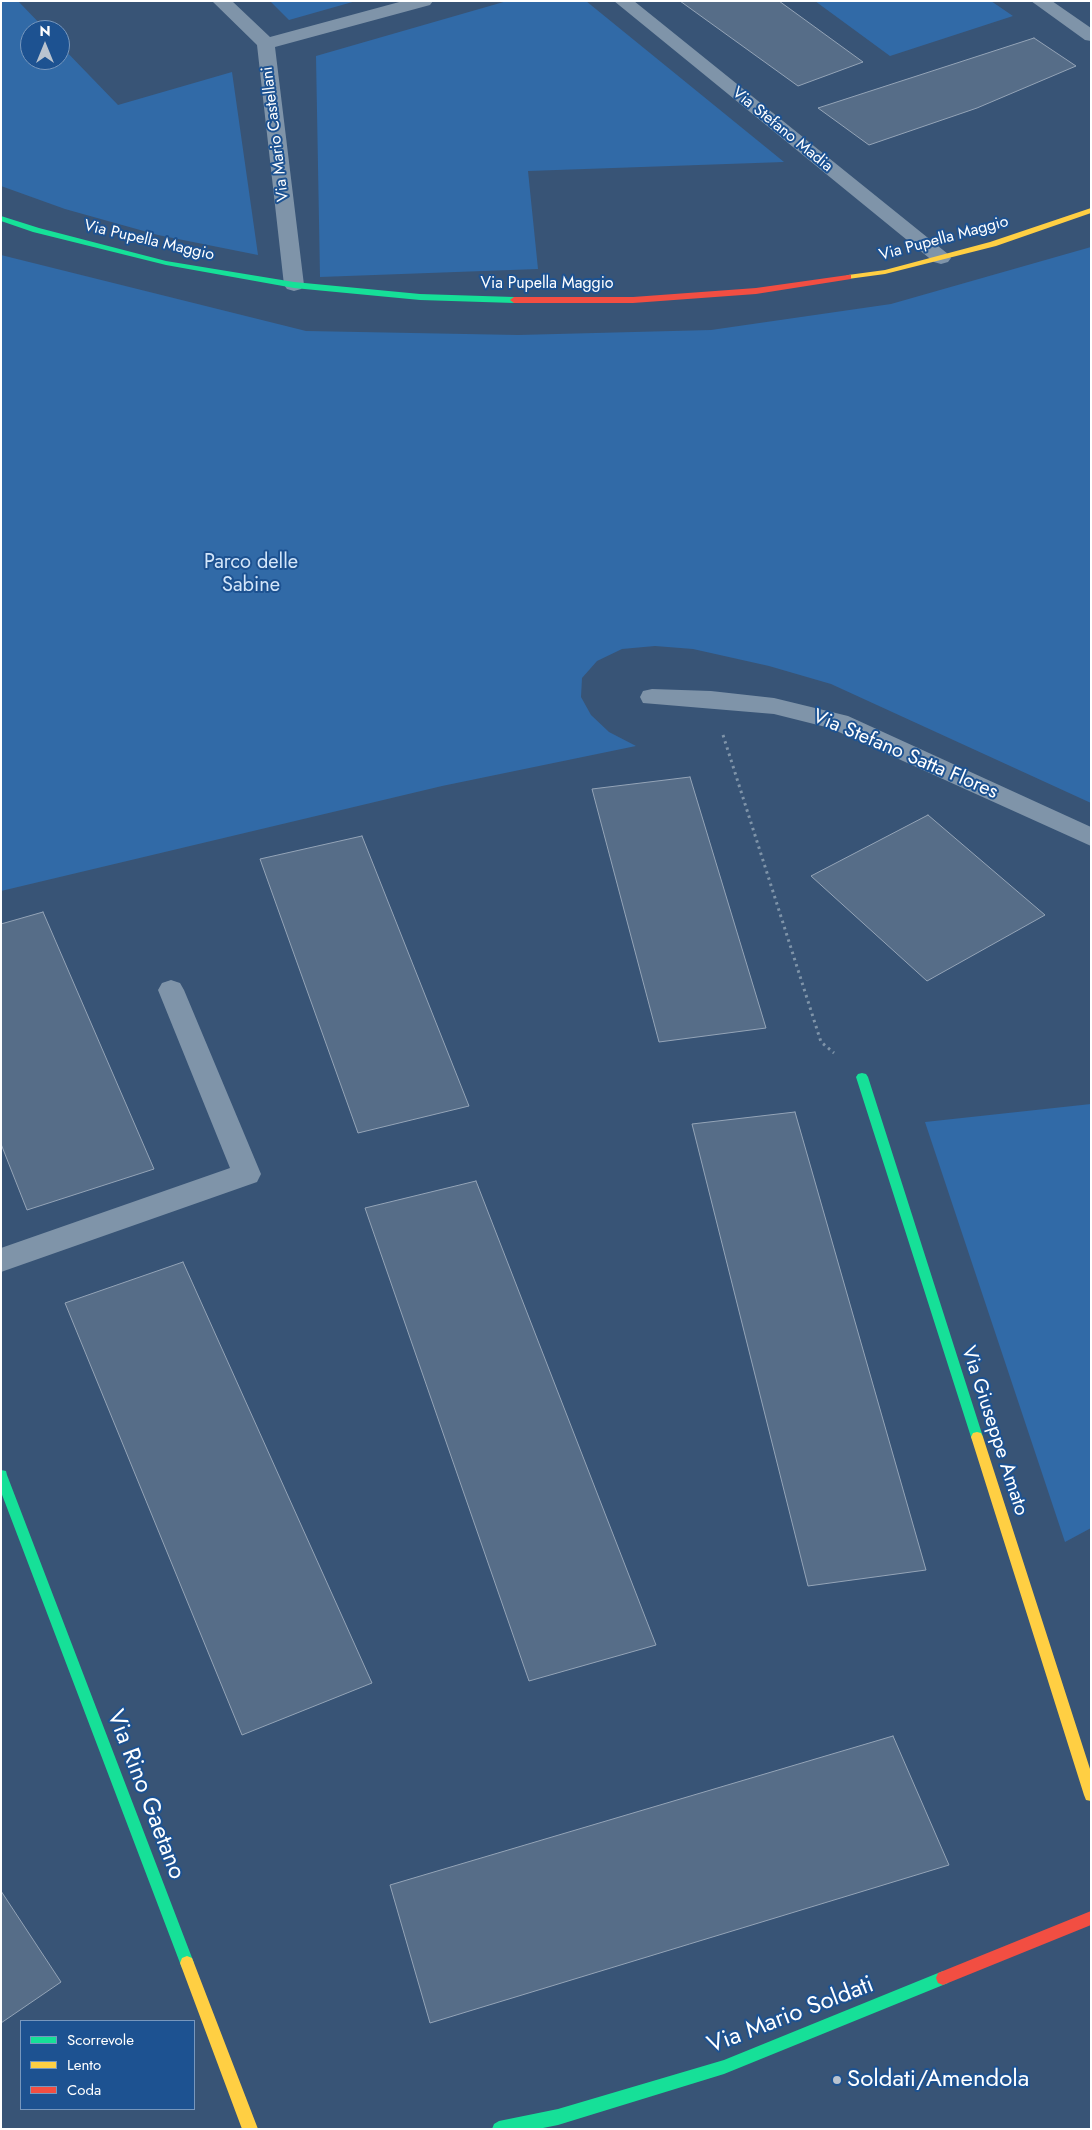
<!DOCTYPE html>
<html>
<head>
<meta charset="utf-8">
<style>
	body { margin:0 }
	#map { position:relative; width:1092px; height:2130px; overflow:hidden; background:#385476; font-family:Jost,sans-serif }
	canvas { display:block }
	.frame { position:absolute; inset:0; border:2px solid #fff; pointer-events:none }
	.legend { position:absolute; left:20px; top:2020px; width:175px; height:90px; box-sizing:border-box; background:#1d5291; border:1px solid #7797bd; margin:0; padding:6px 9px; list-style:none; font-size:15px; color:#fff }
	.legend li { display:flex; align-items:center; gap:10px; height:25px }
	.legend b { width:25px; border:1px solid #7797bd }
	.north { position:absolute; left:20px; top:20px; width:50px; height:50px; box-sizing:border-box; background:#1d5291; border:1px solid #7797bd; border-radius:50%; rotate:0deg; font-size:14px; font-weight:700; line-height:20px; text-align:center; color:#fff }
	.north::after { content:''; display:block; margin:auto; width:18px; height:22px; background:#b9c3cf; clip-path:polygon(50% 0,100% 100%,50% 72%,0 100%) }
</style>
</head>
<body>
<div id="map">
<canvas width="1092" height="2130"></canvas>
<div class="frame"></div>
<ul class="legend">
<li><b style="height:6px;background:#16e098"></b>Scorrevole</li>
<li><b style="height:6px;background:#ffcf43"></b>Lento</li>
<li><b style="height:6px;background:#f24e42"></b>Coda</li>
</ul>
<div class="north">N</div>
</div>
<script>
const ctx = document.querySelector('canvas').getContext('2d');
ctx.lineJoin = 'round';
function fill(path, color) { ctx.fillStyle = color; ctx.fill(path, 'evenodd'); }
const shape = rows => new Path2D(rows.map(r => 'M' + r).join(''));
function stroke(path, color, width, dash) { ctx.strokeStyle = color; ctx.lineWidth = width; ctx.lineCap = dash ? 'butt' : 'round'; ctx.setLineDash(dash || []); ctx.stroke(path); }
function label(font, color, halo, rows, align = 'center') {
  ctx.font = font + ' Jost,sans-serif'; ctx.lineWidth = 4; ctx.setLineDash([]); ctx.textBaseline = 'middle'; ctx.strokeStyle = halo; ctx.fillStyle = color; for (const [text, x, y, turn = 0] of rows) {
    ctx.save(); ctx.translate(x, y); ctx.rotate((+turn || 0) * Math.PI / 180); ctx.textAlign = isNaN(turn) ? turn : align; if (halo) ctx.strokeText(text, 0, 0); ctx.fillText(text, 0, 0); ctx.restore();
  }
}
fill(shape([
	[1,1,18,1,46,30,30,30,30,60,60,60,60,45,118,105,232,72,258,255,158,235,65,209,1,186],
	[270,1,356,1,289,20],
	[507,1,586,1,784,162,528,171,538,269,320,277,316,56],
	[815,1,991,1,1013,16,890,56],
	[1091,247,1091,803,831,684,769,666,693,649,655,646,622,649,597,661,582,678,581,697,591,715,609,732,636,746,442,786,1,891,1,255,306,331,518,335,711,330,891,304],
	[1091,1104,1091,1528,1065,1542,925,1122]
]), '#316aa7');
const building = shape([
	[680,1,779,1,863,62,798,86,680,1],
	[1034,38,1076,66,977,108,869,145,818,108,1034,38],
	[690,777,766,1028,659,1042,592,789,690,777],
	[928,815,1045,915,927,981,811,876,928,815],
	[362,836,469,1106,358,1133,260,859,362,836],
	[43,912,154,1169,27,1210,1,1144,1,924,43,912],
	[795,1112,926,1570,808,1586,692,1124,795,1112],
	[476,1181,656,1645,529,1681,365,1208,476,1181],
	[183,1262,372,1683,242,1735,65,1303,183,1262],
	[893,1736,949,1865,430,2023,390,1885,893,1736],
	[1,1891,61,1982,1,2023,1,1891]
]);
fill(building, '#566d88');
stroke(building, '#94a4b7', 1);
stroke(shape([
	[723,735,821,1042,834,1053]
]), '#7f94a9', 3, [2.5, 4]);
fill(shape([
	[212,1,232,1,270,37,403,1,433,1,430,5,275,47,304,285,301,289,294,291,287,289,284,285,257,45,212,1],
	[614,1,634,1,948,254,951,258,948,262,941,264,934,262,614,1],
	[1031,1,1052,1,1091,28,1091,41,1085,40,1031,1],
	[652,689,711,691,774,698,848,716,1091,827,1091,846,830,728,774,714,643,703,640,697,643,691,652,689],
	[171,980,180,983,184,990,261,1174,257,1182,1,1272,1,1248,230,1168,158,990,162,983,171,980]
]), '#7f94a9');
fill(shape([
	[1,216,39,228,166,261,294,282,420,294,514,297,518,300,514,303,420,300,294,288,166,265,33,232,1,221,1,216],
	[862,1073,866,1074,868,1077,983,1437,981,1441,977,1442,973,1441,971,1437,856,1077,858,1074,862,1073],
	[1,1470,6,1471,7,1475,194,1963,192,1968,187,1970,182,1968,180,1963,1,1492,1,1470],
	[943,1971,948,1973,950,1978,948,1983,724,2074,558,2125,538,2129,492,2129,494,2124,499,2121,558,2109,724,2060,943,1971]
]), '#16e098');
fill(shape([
	[1091,208,1091,213,996,246,885,274,848,279,844,277,848,275,885,270,990,242,1091,208],
	[977,1432,981,1433,983,1437,1091,1772,1091,1801,1086,1800,1084,1795,971,1437,973,1433,977,1432],
	[187,1956,192,1958,194,1963,258,2129,242,2129,180,1963,182,1958,187,1956]
]), '#ffcf43');
fill(shape([
	[848,275,851,275,851,279,756,294,633,303,514,303,510,300,514,297,633,297,756,288,848,275],
	[1091,1911,1091,1925,943,1985,938,1983,936,1978,938,1973,1091,1911]
]), '#f24e42');
for (const [x, y, r, color] of [
	[837,2080,5,"#b9c3cf"]
]) { const dot = new Path2D(); dot.arc(x, y, r, 0, 2 * Math.PI); ctx.fillStyle = color; ctx.fill(dot); stroke(dot, '#1d5291', 2); }
label('16px', '#fff', '#1d5291', [
	["Via Stefano Madia",782,130,39],
	["Via Mario Castellani",276,134,-97],
	["Via Pupella Maggio",944,239,-15],
	["Via Pupella Maggio",149,241,13],
	["Via Pupella Maggio",547,284]
]);
label('20px', '#d3e6fa', '#1d5291', [
	["Parco delle",251,563],
	["Sabine",251,586]
]);
label('20px', '#fff', '#1d5291', [
	["Via Stefano Satta Flores",905,755,23],
	["Via Giuseppe Amato",994,1431,72]
]);
label('24px', '#fff', '#1d5291', [
	["Via Rino Gaetano",145,1795,69],
	["Via Mario Soldati",791,2016,-21]
]);
label('24px', '#fff', '#1d5291', [
	["Soldati/Amendola",847,2080]
], 'left');
</script>
</body>
</html>
